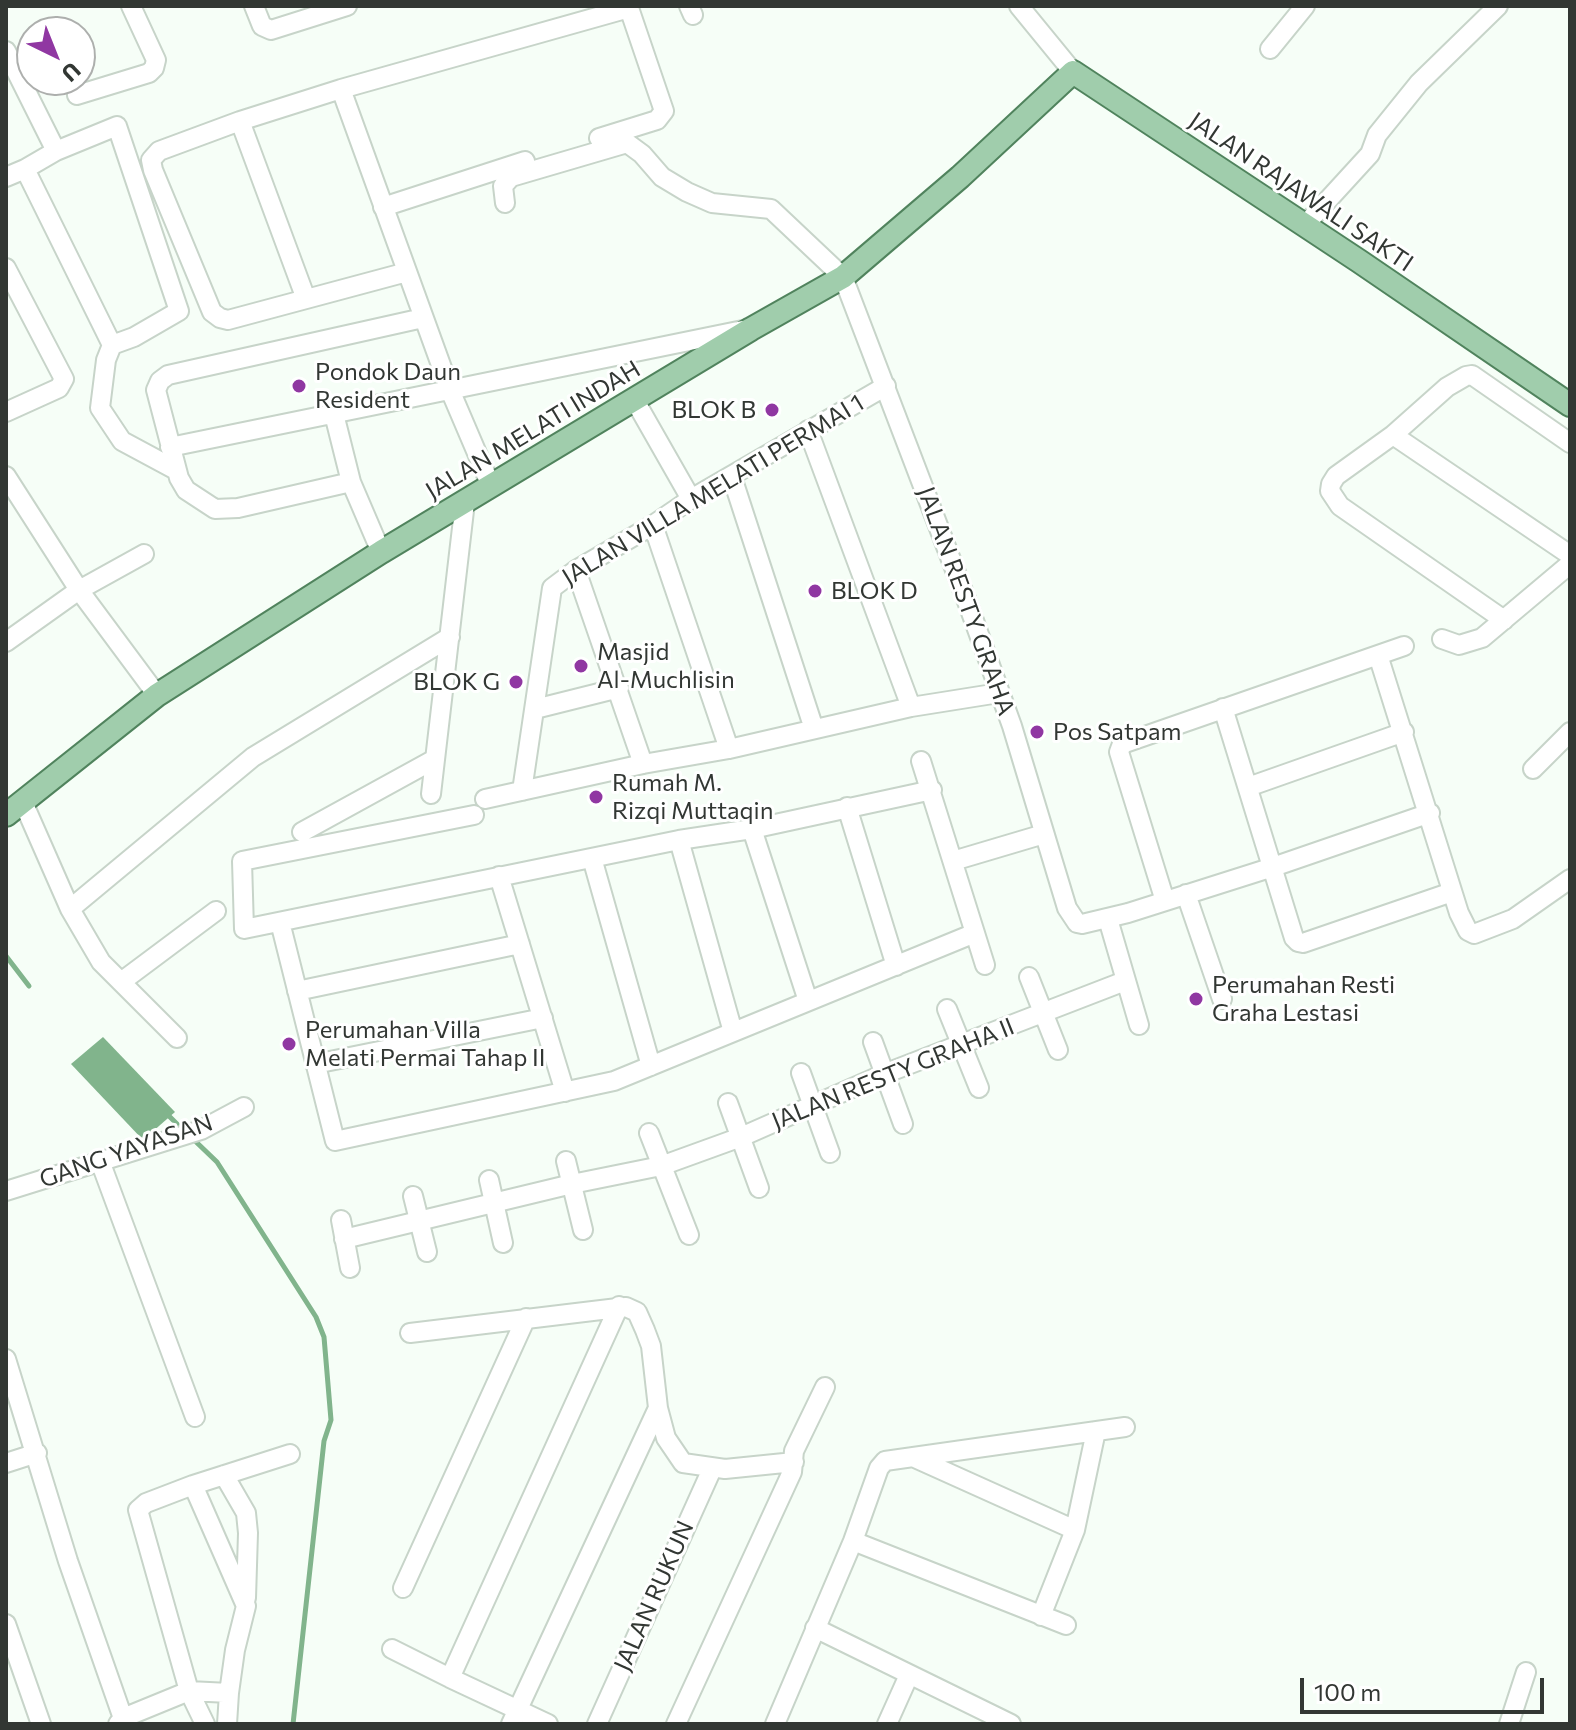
<!DOCTYPE html>
<html>
<head>
<meta charset="utf-8">
<style>
	body { margin:0 }
	#map { position:relative; width:1576px; height:1730px; overflow:hidden; background:#f6fef7; font-family:Commissioner,sans-serif }
	canvas { display:block }
	.frame { position:absolute; inset:0; border:8px solid #323733; pointer-events:none }
	.north { position:absolute; left:16px; top:16px; width:80px; height:80px; box-sizing:border-box; background:#fff; border:2px solid #adafad; border-radius:50%; rotate:137deg; font-size:22px; font-weight:700; line-height:32px; text-align:center; color:#323733 }
	.north::after { content:''; display:block; margin:auto; width:28px; height:36px; background:#9037a2; clip-path:polygon(50% 0,100% 100%,50% 72%,0 100%) }
	.scale { position:absolute; left:1300px; top:1678px; width:244px; height:36px; box-sizing:border-box; border:4px solid #323733; border-top:0; padding-left:10px; font-size:24px; line-height:28px; white-space:nowrap; color:#323733; -webkit-text-stroke:6px #fff; paint-order:stroke }
</style>
</head>
<body>
<div id="map">
<canvas width="1576" height="1730"></canvas>
<div class="frame"></div>
<div class="north">U</div>
<div class="scale">100 m</div>
</div>
<script>
const ctx = document.querySelector('canvas').getContext('2d');
ctx.lineJoin = 'round';
function fill(path, color) { ctx.fillStyle = color; ctx.fill(path, 'evenodd'); }
const shape = rows => new Path2D(rows.map(r => 'M' + r).join(''));
function stroke(path, color, width, dash) { ctx.strokeStyle = color; ctx.lineWidth = width; ctx.lineCap = dash ? 'butt' : 'round'; ctx.setLineDash(dash || []); ctx.stroke(path); }
function label(font, color, halo, rows, align = 'center') {
  ctx.font = font + ' Commissioner,sans-serif'; ctx.lineWidth = 6; ctx.setLineDash([]); ctx.textBaseline = 'middle'; ctx.strokeStyle = halo; ctx.fillStyle = color; for (const [text, x, y, turn = 0] of rows) {
    ctx.save(); ctx.translate(x, y); ctx.rotate((+turn || 0) * Math.PI / 180); ctx.textAlign = isNaN(turn) ? turn : align; if (halo) ctx.strokeText(text, 0, 0); ctx.fillText(text, 0, 0); ctx.restore();
  }
}
fill(shape([
	[103,1037,175,1112,143,1140,71,1064]
]), '#81b48c');
stroke(shape([
	[6,956,29,986],
	[166,1113,184,1131],
	[192,1138,217,1162,316,1317,324,1337,331,1420,324,1441,293,1724]
]), '#81b48c', 5);
const minor = shape([
	[254,6,262,26,271,30,347,6],
	[689,6,693,15],
	[1019,6,1073,72],
	[1270,49,1305,6],
	[6,51,56,151,25,169],
	[341,89,450,390,491,486],
	[77,95,149,73,154,68,156,60,131,6],
	[240,121,306,299],
	[56,151,117,126,179,311,134,337,112,345],
	[6,177,25,169,112,345,106,360,100,408,122,441,176,470],
	[505,203,503,186,511,177,627,143,642,154,662,177,687,192,712,203,771,209,843,277,968,604,1012,726,1067,908,1077,923,1082,924,1128,913,1273,867,1430,813],
	[383,207,525,161],
	[1305,225,1370,154,1377,135,1419,83,1498,6],
	[6,268,64,379,59,388,6,412],
	[407,272,228,320,220,318,212,312,153,170,151,160,159,151,240,121,341,89,629,8,664,111,657,120,599,138],
	[634,399,691,499],
	[334,414,351,482,381,552],
	[808,430,911,707],
	[1393,435,1570,555],
	[170,447,743,330],
	[6,476,79,590,157,695],
	[732,477,814,729],
	[351,482,238,508,215,509,186,490,179,478,156,390,160,381,168,375,423,318],
	[653,525,729,749],
	[576,570,643,764],
	[1504,620,1340,506,1330,491,1331,484,1336,476,1393,435,1447,387,1466,376,1472,375,1570,443],
	[1442,639,1459,645,1482,638,1570,564],
	[6,642,79,590,144,554],
	[1378,655,1459,913,1468,931,1474,934,1513,919,1570,879],
	[1223,708,1294,938,1298,942,1303,943,1452,892],
	[535,709,619,688],
	[921,761,985,965],
	[1533,769,1570,732],
	[1248,787,1404,732],
	[522,791,552,588,576,570,653,525,691,499,886,386],
	[431,794,465,502],
	[485,799,643,764,729,749,911,707,999,693],
	[23,802,70,909,101,962,177,1038],
	[847,807,896,966],
	[474,815,242,861,244,929,679,840,752,829,932,790],
	[752,829,808,1001],
	[302,832,435,759],
	[679,840,733,1032],
	[592,858,651,1066],
	[953,861,1044,834],
	[499,876,565,1092],
	[1186,894,1222,999],
	[1165,901,1119,752,1122,744,1404,646],
	[70,909,253,757,450,637],
	[1108,919,1139,1025],
	[280,922,335,1141,614,1081,975,933],
	[1029,977,1058,1050],
	[121,982,216,911],
	[297,991,520,944],
	[947,1009,979,1088],
	[873,1042,903,1124],
	[315,1064,543,1018],
	[801,1073,830,1153],
	[728,1103,759,1188],
	[649,1133,689,1235],
	[100,1161,195,1417],
	[566,1161,583,1230],
	[489,1180,503,1243],
	[6,1191,201,1130,244,1107],
	[413,1196,427,1252],
	[341,1220,350,1268],
	[344,1239,572,1184,661,1166,741,1137,884,1074,1125,981],
	[410,1333,626,1307,637,1312,645,1330,651,1346,658,1408,666,1438,683,1463,725,1469,794,1462],
	[6,1359,68,1561,125,1724],
	[915,1458,1075,1530],
	[6,1463,37,1453],
	[224,1475,246,1513,248,1533,246,1598],
	[853,1541,1066,1625],
	[403,1588,526,1318],
	[1041,1616,1075,1530,1096,1431],
	[6,1624,41,1724],
	[815,1628,1011,1724],
	[392,1649,450,1678],
	[118,1724,123,1718,189,1691,229,1693,235,1650,246,1606,193,1485],
	[205,1724,189,1691,138,1510,146,1503,193,1485,290,1454],
	[227,1724,229,1693],
	[511,1724,658,1408],
	[548,1724,450,1678,619,1306],
	[597,1724,712,1469],
	[676,1724,792,1472,794,1451,825,1387],
	[775,1724,853,1541,879,1468,885,1461,1125,1427],
	[887,1724,909,1675],
	[1509,1724,1526,1672]
]);
const major = shape([
	[6,815,157,695,381,552,751,329,843,277,960,177,1073,72,1359,261,1570,405]
]);
stroke(minor, '#c7d4c9', 22);
stroke(major, '#50835d', 26);
stroke(minor, '#fff', 18);
stroke(major, '#a0cdac', 22);
for (const [x, y, r, color] of [
	[299,386,8,"#9037a2"],
	[772,410,8,"#9037a2"],
	[815,591,8,"#9037a2"],
	[581,666,8,"#9037a2"],
	[516,682,8,"#9037a2"],
	[1037,732,8,"#9037a2"],
	[596,797,8,"#9037a2"],
	[1196,999,8,"#9037a2"],
	[289,1044,8,"#9037a2"]
]) { const dot = new Path2D(); dot.arc(x, y, r, 0, 2 * Math.PI); ctx.fillStyle = color; ctx.fill(dot); stroke(dot, '#fff', 3); }
label('24px', '#323733', '#fff', [
	["JALAN RAJAWALI SAKTI",1301,192,34],
	["JALAN MELATI INDAH",533,430,-31],
	["JALAN VILLA MELATI PERMAI 1",713,490,-31],
	["JALAN RESTY GRAHA",966,601,70],
	["JALAN RESTY GRAHA II",893,1074,-22],
	["GANG YAYASAN",126,1151,-19],
	["JALAN RUKUN",654,1596,-66]
]);
label('24px', '#323733', '#fff', [
	["Pondok Daun",315,372],
	["Resident",315,400],
	["BLOK B",756,410,"right"],
	["BLOK D",831,591],
	["Masjid",597,652],
	["Al-Muchlisin",597,680],
	["BLOK G",500,682,"right"],
	["Pos Satpam",1053,732],
	["Rumah M.",612,783],
	["Rizqi Muttaqin",612,811],
	["Perumahan Resti",1212,985],
	["Graha Lestasi",1212,1013],
	["Perumahan Villa",305,1030],
	["Melati Permai Tahap II",305,1058]
], 'left');
</script>
</body>
</html>
